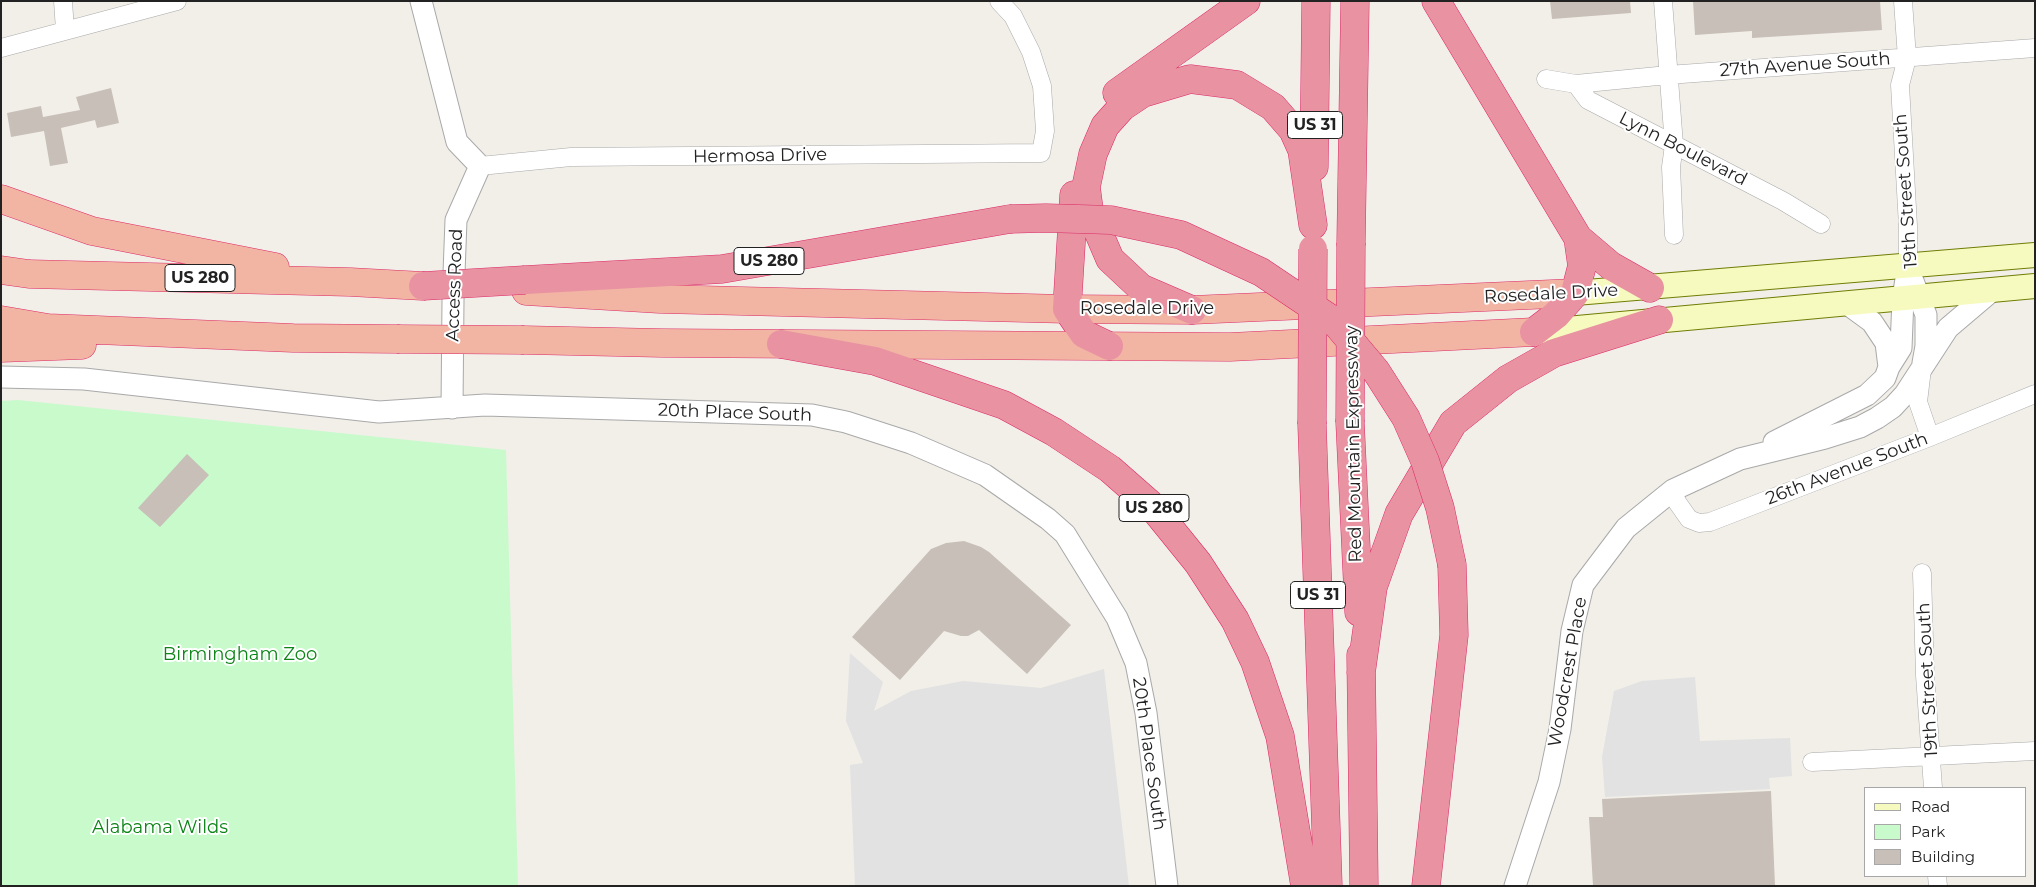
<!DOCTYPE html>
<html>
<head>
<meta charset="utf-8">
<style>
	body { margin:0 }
	#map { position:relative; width:2036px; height:887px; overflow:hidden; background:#f2efe9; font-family:Montserrat,sans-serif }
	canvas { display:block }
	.frame { position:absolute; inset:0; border:2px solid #222; pointer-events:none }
	.legend { position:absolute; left:1864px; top:787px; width:162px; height:90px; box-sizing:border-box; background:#fff; border:1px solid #a7a7a7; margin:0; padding:6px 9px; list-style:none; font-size:15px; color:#222 }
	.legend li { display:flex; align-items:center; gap:10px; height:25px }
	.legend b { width:25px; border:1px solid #a7a7a7 }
</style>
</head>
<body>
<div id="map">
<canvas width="2036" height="887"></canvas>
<div class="frame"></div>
<ul class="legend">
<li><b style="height:6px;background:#f7fabf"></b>Road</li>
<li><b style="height:14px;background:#c8facc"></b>Park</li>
<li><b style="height:14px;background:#c7bfb8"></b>Building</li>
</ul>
</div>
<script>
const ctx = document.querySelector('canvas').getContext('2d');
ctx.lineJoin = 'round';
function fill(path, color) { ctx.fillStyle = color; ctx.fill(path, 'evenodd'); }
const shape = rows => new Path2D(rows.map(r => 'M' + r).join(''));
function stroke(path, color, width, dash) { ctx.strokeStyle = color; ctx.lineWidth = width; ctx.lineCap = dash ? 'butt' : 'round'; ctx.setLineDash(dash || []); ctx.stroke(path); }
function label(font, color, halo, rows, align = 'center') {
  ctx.font = font + ' Montserrat,sans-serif'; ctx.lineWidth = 4; ctx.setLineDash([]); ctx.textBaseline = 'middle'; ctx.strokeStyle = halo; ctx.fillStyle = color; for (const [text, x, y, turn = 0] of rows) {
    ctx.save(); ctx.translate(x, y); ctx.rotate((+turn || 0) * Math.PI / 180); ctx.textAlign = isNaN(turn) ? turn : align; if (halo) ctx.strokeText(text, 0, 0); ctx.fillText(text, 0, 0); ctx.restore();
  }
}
fill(shape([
	[18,400,506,450,518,886,1,886,1,401]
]), '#c8facc');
fill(shape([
	[850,653,883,682,874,711,911,691,963,681,1041,688,1104,669,1129,886,855,886,850,765,863,763,846,721],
	[1695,677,1700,741,1790,738,1792,776,1769,778,1770,789,1605,797,1602,757,1614,691,1642,681]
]), '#e2e2e2');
fill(shape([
	[1550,1,1630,1,1631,13,1552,19],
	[1693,1,1880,1,1882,30,1752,38,1752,31,1695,35],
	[111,88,119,123,97,128,95,120,61,128,68,163,50,166,44,131,11,137,7,113,41,106,43,117,80,110,76,97],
	[187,454,209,475,160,527,138,508],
	[964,541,981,547,989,552,1071,625,1027,674,979,630,968,636,961,636,944,631,900,680,852,637,931,549,946,543],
	[1771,791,1775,886,1593,886,1589,817,1603,817,1602,799]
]), '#c7bfb8');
const minor = shape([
	[63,1,65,30],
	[1663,1,1674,145,1671,167,1674,235],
	[1903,1,1907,58,1900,85,1908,226,1908,266],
	[1,48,177,1],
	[1546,79,1576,84,1588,100,1783,201,1821,224],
	[1576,84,1668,75,2035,48],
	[480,166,571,157,1041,153,1045,131,1042,86,1031,52,1013,16,999,1],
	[1922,369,1918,402,1930,437],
	[1673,490,1677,502,1689,519,1699,523,1710,522,1930,437,2035,394],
	[1922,573,1925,675,1933,788],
	[1812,762,2035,751],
	[1937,876,1938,886]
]);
const tertiary = shape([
	[421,1,457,142,480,166,456,220,453,300,452,408],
	[1913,281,1926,315,1926,346,1923,363],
	[1846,303,1872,322,1886,343,1889,367],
	[1,377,84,379,379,412,485,405,812,415,846,422,911,443,985,475,1048,519,1065,534,1117,618,1136,663,1146,713,1167,886],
	[1774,442,1867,395,1885,378,1889,367,1901,348,1903,298,1908,266],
	[1515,886,1549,782,1560,729,1572,631,1583,585,1626,528,1673,490,1740,459,1825,438,1860,427,1877,418,1893,407,1905,394,1948,328,1994,289]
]);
const secondary = shape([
	[1575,293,2035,255],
	[1534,332,2035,286]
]);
const trunk = shape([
	[1,199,92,231,275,267],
	[1,270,29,274,350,282,423,286],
	[526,291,660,299,1067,309,1192,310,1575,293],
	[1,320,48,328,293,338,397,339],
	[524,340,662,343,1230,347,1534,332],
	[1,348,82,345]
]);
const motorway = shape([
	[1436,1,1578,238,1582,266,1575,293,1556,315,1534,332],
	[1117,93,1246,1],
	[1314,167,1316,1],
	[1074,195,1067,309,1084,334,1109,346],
	[1578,238,1611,266,1650,288],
	[1351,243,1355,1],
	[525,280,722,269,1010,219],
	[1192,310,1141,288,1110,259,1089,210,1086,187,1093,154,1105,126,1122,107,1143,93,1190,79,1237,85,1273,107,1293,130,1302,150,1313,225],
	[781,344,875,361,1004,405,1054,432,1110,469,1151,505,1198,563,1235,620,1255,662,1280,736,1305,886],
	[1350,422,1359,612],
	[1312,424,1328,886],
	[1361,655,1364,886],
	[1361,673,1373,587,1399,514,1453,423,1508,379,1554,353,1659,320],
	[1426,886,1454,635,1452,565]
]);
stroke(minor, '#a9a9a9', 19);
stroke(tertiary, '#a9a9a9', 23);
stroke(secondary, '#707d05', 26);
stroke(trunk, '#dc2a67', 29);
stroke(motorway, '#dc2a67', 29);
stroke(minor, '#fff', 18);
stroke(tertiary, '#fff', 21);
stroke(secondary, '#f7fabf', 24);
stroke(trunk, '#f2b4a3', 28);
stroke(motorway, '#e892a2', 28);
const trunkBridge = shape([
	[397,339,524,340]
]);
const motorwayBridge = shape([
	[1010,219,1046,218,1111,220,1181,235,1261,272,1334,321,1376,371,1406,418,1425,461,1440,508,1452,565],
	[423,286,525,280],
	[1350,422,1351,243],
	[1312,424,1313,249]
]);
stroke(trunkBridge, '#dc2a67', 29, []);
stroke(motorwayBridge, '#dc2a67', 29, []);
stroke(trunkBridge, '#f2b4a3', 28);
stroke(motorwayBridge, '#e892a2', 28);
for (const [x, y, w] of [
	[1315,125,55],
	[769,261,70],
	[200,278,70],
	[1154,508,70],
	[1318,595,55]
]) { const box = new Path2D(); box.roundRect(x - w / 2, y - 13.5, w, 27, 4); ctx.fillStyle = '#fff'; ctx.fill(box); stroke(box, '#222', 1); }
label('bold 16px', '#222', null, [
	["US 31",1315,125],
	["US 280",769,261],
	["US 280",200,278],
	["US 280",1154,508],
	["US 31",1318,595]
]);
label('18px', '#222', '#fff', [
	["27th Avenue South",1805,65,-4],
	["Lynn Boulevard",1683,149,27],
	["Hermosa Drive",760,156,-1],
	["19th Street South",1906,191,-94],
	["Access Road",455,285,-88],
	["Rosedale Drive",1551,294,-3],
	["Rosedale Drive",1147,309],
	["20th Place South",735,413,2],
	["Red Mountain Expressway",1354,444,-91],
	["26th Avenue South",1847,469,-21],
	["Woodcrest Place",1568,672,-80],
	["19th Street South",1928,680,-93],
	["20th Place South",1149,754,82]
]);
label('18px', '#0c8416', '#fff', [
	["Birmingham Zoo",240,655],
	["Alabama Wilds",160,828]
]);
</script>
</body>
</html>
